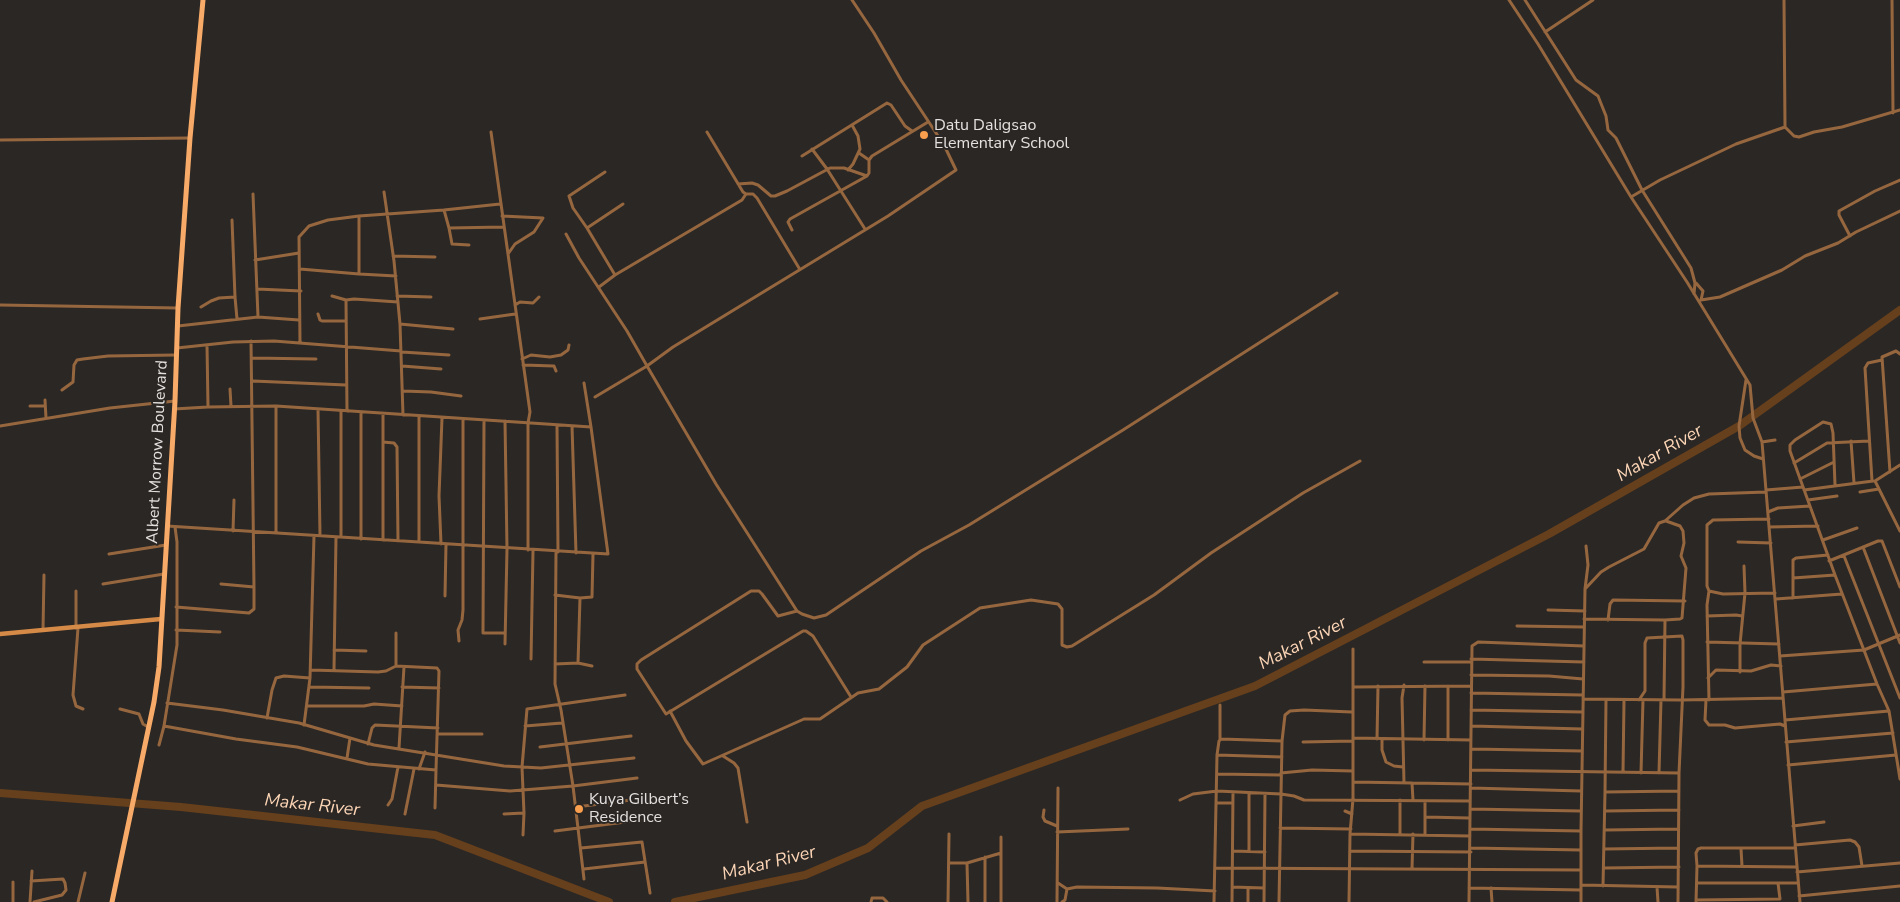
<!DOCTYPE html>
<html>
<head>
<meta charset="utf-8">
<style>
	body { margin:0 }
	canvas { display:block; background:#2b2724 }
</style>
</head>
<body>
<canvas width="1900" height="902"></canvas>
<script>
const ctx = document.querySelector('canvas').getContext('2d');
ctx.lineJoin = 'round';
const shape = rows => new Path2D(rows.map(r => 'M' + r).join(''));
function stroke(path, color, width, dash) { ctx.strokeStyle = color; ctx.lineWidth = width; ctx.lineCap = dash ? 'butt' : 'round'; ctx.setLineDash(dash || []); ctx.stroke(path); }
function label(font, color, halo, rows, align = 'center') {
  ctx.font = font + ' "Nunito Sans",sans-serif'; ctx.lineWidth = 4; ctx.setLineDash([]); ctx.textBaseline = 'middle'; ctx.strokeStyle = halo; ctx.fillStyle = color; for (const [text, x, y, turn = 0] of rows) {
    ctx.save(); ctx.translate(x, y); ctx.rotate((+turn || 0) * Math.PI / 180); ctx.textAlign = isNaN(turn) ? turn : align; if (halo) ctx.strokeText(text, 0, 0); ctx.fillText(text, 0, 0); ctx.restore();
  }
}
stroke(shape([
	[0,793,181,807,435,835,609,902],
	[675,902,805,875,868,848,922,806,1255,686,1549,534,1739,426,1900,310]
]), '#663f1c', 8);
stroke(shape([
	[852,0,874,33,901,80,944,145,956,170,888,216,673,347,647,366,716,484,797,611,802,614,814,618,826,615,921,551,969,525,1123,430,1337,293],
	[1509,0,1538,44,1631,197,1687,282,1750,385,1753,418,1762,442,1800,902],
	[1525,0,1576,80,1598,96,1606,116,1608,130,1616,138,1642,190,1691,268,1695,283,1694,294],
	[1784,0,1785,127,1794,136,1799,137,1814,132,1842,127,1900,110],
	[1892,0,1893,113],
	[1545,32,1593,0],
	[491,132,530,412,528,423,528,550],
	[707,132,743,192,746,194,753,194,757,198,799,268],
	[0,140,190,138],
	[812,149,827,169,865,229],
	[859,153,869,160],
	[802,156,887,103,891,105,905,126,912,131],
	[848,170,853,164,860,149,858,136,852,125],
	[738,184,752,183,758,185,771,196,775,196,787,191,830,168,844,168,867,176],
	[384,192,394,261,400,324,403,415],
	[253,194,258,317],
	[1631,197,1660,180,1736,144,1785,127],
	[444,210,500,204],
	[502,216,543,218,534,232,515,244,508,254],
	[232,220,235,297,237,319],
	[449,228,452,244,469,245],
	[587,228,573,208,569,196,605,172],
	[792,230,788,222,790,219,867,176,869,173,869,160,872,156,928,122],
	[566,234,579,258,627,331,647,366,595,397],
	[1850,236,1839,215,1839,211,1875,191,1900,180],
	[393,256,435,257],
	[255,260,299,253],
	[300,269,359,274,359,216],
	[359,274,396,276],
	[615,275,742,200,746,194],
	[1696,283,1703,291,1701,300,1720,297,1782,270,1805,256,1838,243,1856,232,1900,211],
	[599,287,615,275,587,228,623,204],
	[257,289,301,291],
	[332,296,346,300],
	[397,296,431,297],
	[0,305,178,308],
	[515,305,520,302,533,303,539,297],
	[201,307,211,301,219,298,235,297],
	[318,314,320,320,322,321,346,321],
	[480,319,515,314],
	[400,324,453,329],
	[178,326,258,317,299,320],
	[300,343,299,237,309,226,328,220,359,216,444,210,449,228,504,227],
	[207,345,208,407],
	[177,348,233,342,274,341,401,351],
	[402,352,449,355],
	[252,358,316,359],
	[522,359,531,355,550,357,561,355,568,350,569,345],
	[523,365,554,366,556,371],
	[402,366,441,369],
	[1746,380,1739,426,1740,438,1745,450,1754,456,1763,459],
	[253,381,346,385],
	[584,383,591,427],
	[230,389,231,406],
	[62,390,73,382,74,365,77,360,83,359,108,356,176,355],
	[403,391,431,392,461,396],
	[45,400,46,418],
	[30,406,45,406],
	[276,406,276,533],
	[318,409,320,536],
	[341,411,341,537],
	[347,411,346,300,354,299,398,302],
	[484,421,483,633,505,633],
	[505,421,507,549,505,644],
	[557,425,558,552],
	[0,426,110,408,175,401],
	[572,426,576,553],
	[1851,441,1854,483],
	[383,442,394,443,397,447,398,541],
	[1762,442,1775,440],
	[1794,463,1827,443,1869,441],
	[1900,465,1875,481,1900,531],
	[1890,472,1882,357,1896,351,1900,354],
	[1800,479,1834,462],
	[1872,481,1865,368,1868,363,1882,360],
	[1835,485,1833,433,1831,424,1823,422,1795,440,1790,445,1790,451,1835,575,1877,684,1889,711,1900,779],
	[1766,490,1803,487],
	[1804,490,1873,481],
	[1860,492,1879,489],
	[1808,500,1837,496],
	[1768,512,1778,508,1810,506],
	[167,526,608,554,591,427,276,406,208,407,174,409],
	[1769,527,1818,526],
	[233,531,234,500],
	[361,539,361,413],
	[383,540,383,414],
	[1823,540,1857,528],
	[419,542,419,417],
	[1738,542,1771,543],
	[441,544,439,496,442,418],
	[1863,547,1900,643],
	[556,552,555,684,561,710,573,786,637,778],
	[109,554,166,545],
	[1844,556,1900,698],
	[1829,561,1878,541,1882,541,1900,587],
	[1793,578,1835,575],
	[103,584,164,574],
	[221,584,254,587,251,341],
	[1585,589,1601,572,1609,567,1644,549,1659,523,1665,521,1683,505,1694,498,1709,494,1766,492],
	[76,591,76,628],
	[1709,591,1723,594,1775,593],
	[555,595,580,598,592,597,593,554],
	[445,596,446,544],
	[1793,598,1793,560,1796,558,1828,555],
	[1776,599,1842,594],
	[176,607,249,613,254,609,254,587],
	[1548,610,1585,611],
	[797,611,778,616,762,594,759,591,751,591,641,660,637,664,637,669,666,714,803,631,806,631,813,636,851,697],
	[1707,616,1736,615,1742,616],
	[1584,619,1665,620,1680,619,1682,618,1686,568,1681,556,1684,543,1683,531,1680,526,1666,521],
	[1608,620,1610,604,1613,600,1685,601],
	[1517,626,1584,627],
	[78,628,73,695,76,706,83,709],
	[43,630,44,575],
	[176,630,220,632],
	[396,633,396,666],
	[459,641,458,630,462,620,463,610,463,420],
	[1707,642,1779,644],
	[334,650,366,651],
	[1780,656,1864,650,1900,635],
	[531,659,533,551],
	[1471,659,1584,662],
	[1424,662,1471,662],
	[578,663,592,666],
	[555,664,578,663,580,598],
	[334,670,336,537],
	[1740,672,1740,644,1745,593,1744,566],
	[1471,675,1549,676,1583,679],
	[1708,678,1716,670,1751,671,1771,665,1781,666],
	[1404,685,1402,698,1404,783],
	[310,687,369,688],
	[402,687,439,688],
	[1353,687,1471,686],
	[1783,692,1877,684],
	[1471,693,1583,695],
	[1583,699,1681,700,1783,698],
	[1606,700,1605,792,1679,791],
	[1639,700,1645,691,1645,643,1647,638,1682,636,1683,640,1683,687,1679,773,1678,902],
	[1664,700,1665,620],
	[1706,700,1705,720,1709,725,1725,725,1735,728,1780,724,1785,726],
	[1709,700,1707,605,1709,591,1707,586,1707,525,1713,520,1769,519],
	[167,703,223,710,299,723,374,745,504,766,541,768,634,758],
	[307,706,364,706,374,704,402,706],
	[120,709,139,714,143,724,148,727],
	[1471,710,1583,712],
	[670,711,686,741,703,764,804,719,820,719,858,693,879,689,907,667,923,645,980,608,1031,600,1058,604,1062,609,1062,645,1067,647,1072,646,1154,595,1211,553,1303,493,1360,461],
	[267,718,272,690,276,678,284,676,310,678],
	[1785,720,1889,711],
	[304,725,310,678,314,536],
	[164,726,236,739,297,747,368,764,436,770,439,671,437,668,396,666,386,671,378,672,311,670],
	[525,726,562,723],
	[1472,726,1582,729],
	[438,734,482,734],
	[1353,738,1471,740],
	[1377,739,1378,686],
	[1220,740,1220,705],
	[1382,740,1382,750,1386,762,1394,766,1403,767],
	[1424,740,1425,686],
	[1448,740,1448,686],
	[1303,742,1353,741],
	[1786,742,1893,733],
	[368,744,372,728,375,725,438,728],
	[159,745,164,726,177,645,177,542,175,527],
	[540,747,631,736],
	[399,748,404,667],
	[1472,749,1582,751],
	[1217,755,1282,757],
	[723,756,734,763,738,768,747,822],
	[347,758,350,738],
	[1788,765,1896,755],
	[419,769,425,752],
	[1471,770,1679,773],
	[1623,772,1624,701],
	[1281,773,1312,770,1353,771],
	[1641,773,1643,700],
	[1659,773,1661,700],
	[1217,774,1281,775],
	[1353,782,1471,784],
	[1412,783,1413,800],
	[436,785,510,791,573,786,584,879],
	[1471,788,1581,791],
	[1180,800,1193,794,1217,791,1281,794,1294,796,1304,800,1470,801],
	[1217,803,1233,803],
	[388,805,392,799,398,767],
	[576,807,639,799],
	[435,808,436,770],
	[1470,809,1581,811],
	[1044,810,1043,817,1045,821,1057,826],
	[1345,811,1352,814],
	[1605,811,1679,810],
	[405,814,414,769],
	[504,814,524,813],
	[1425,817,1469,818],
	[1793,826,1824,822],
	[1280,828,1351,829],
	[1470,829,1581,831],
	[1605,830,1678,829],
	[555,831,641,820],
	[1057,832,1128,829],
	[1350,834,1470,836],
	[1400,834,1400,800],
	[1425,834,1425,801],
	[523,835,524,813,522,767,527,709,625,695],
	[1795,845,1850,840,1855,842,1859,847,1862,866],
	[581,848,642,842,650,893],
	[1471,848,1581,850],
	[1604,849,1678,848],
	[1741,849,1742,866],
	[1233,851,1265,852],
	[1249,851,1249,793],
	[1350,851,1471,852],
	[949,863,967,863,1001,853],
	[967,863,968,902],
	[1697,866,1696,853,1698,849,1701,848,1795,848],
	[1215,868,1581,870],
	[1604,868,1679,867],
	[584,869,645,862],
	[1412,869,1413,834],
	[1797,872,1900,863],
	[31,881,63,879,65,883,66,890,62,895,34,902],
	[13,882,13,902],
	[1058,883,1067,889],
	[1697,883,1798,883],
	[1581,885,1678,887],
	[1603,886,1605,792],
	[1232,887,1264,888],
	[1657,887,1658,902],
	[1469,888,1581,890],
	[1491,888,1492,902],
	[1799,896,1900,886],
	[1696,900,1780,899,1778,883],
	[30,902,32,871],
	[78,902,85,873],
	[871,902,872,898,883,898,887,902],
	[948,902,949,834],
	[985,902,985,857],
	[1001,902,1001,837],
	[1057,902,1058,788],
	[1062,902,1065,900,1067,889,1077,887,1157,888,1215,891],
	[1214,902,1217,755,1219,741,1221,739,1282,741],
	[1232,902,1233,792],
	[1248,902,1248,888],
	[1264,902,1265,794],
	[1279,902,1282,741,1285,715,1290,711,1304,710,1352,712],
	[1349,902,1350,834,1353,799,1353,649],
	[1469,902,1472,646,1478,642,1584,646],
	[1581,902,1581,831,1585,589,1588,565,1586,546],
	[1696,902,1697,866,1797,867]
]), '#96673f', 3);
stroke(shape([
	[0,634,161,619]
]), '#d58a47', 4.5);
stroke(shape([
	[112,902,154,702,159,667,175,401,178,308,190,138,203,0]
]), '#f8ab68', 5);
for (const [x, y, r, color] of [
	[924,135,5,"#f99f4d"],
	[579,809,5,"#f99f4d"]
]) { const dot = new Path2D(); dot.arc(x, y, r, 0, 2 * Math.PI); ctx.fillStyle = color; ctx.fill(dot); stroke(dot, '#2b2724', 2); }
label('16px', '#e3e0df', '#2b2724', [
	["Datu Daligsao",934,126],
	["Elementary School",934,144],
	["Kuya Gilbert’s",589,800],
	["Residence",589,818]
], 'left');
label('16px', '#e3e0df', '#2b2724', [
	["Albert Morrow Boulevard",158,452,-87]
]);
label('italic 18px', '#fcd5b6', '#2b2724', [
	["Makar River",1660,454,-30],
	["Makar River",1303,644,-27],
	["Makar River",312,806,6],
	["Makar River",769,864,-14]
]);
</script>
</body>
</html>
